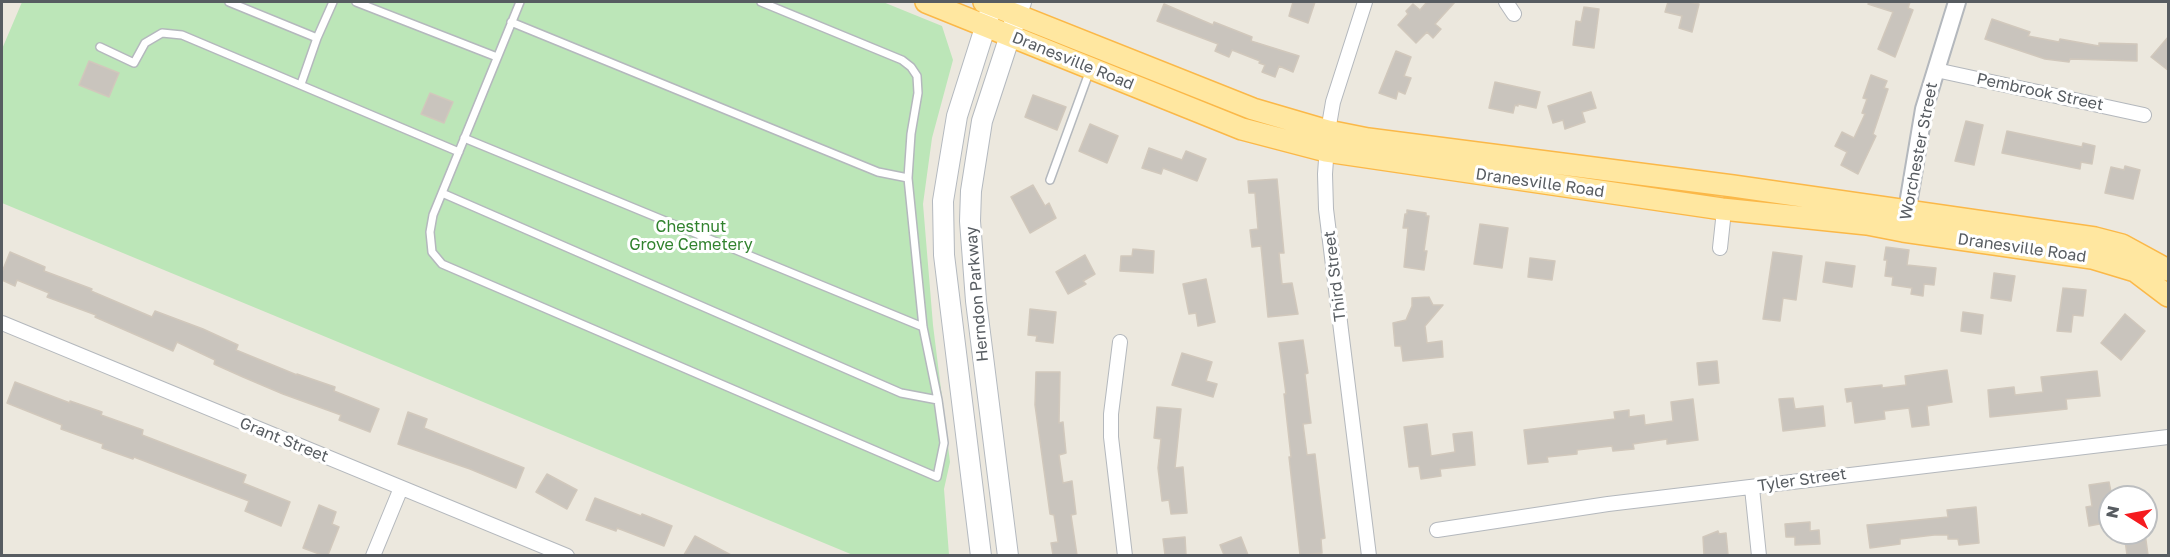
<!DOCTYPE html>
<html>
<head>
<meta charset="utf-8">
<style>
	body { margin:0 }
	#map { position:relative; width:2170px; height:557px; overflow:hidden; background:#ece8de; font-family:"Golos Text",sans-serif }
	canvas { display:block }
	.frame { position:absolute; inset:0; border:3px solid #575c61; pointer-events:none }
	.north { position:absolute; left:2098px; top:485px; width:60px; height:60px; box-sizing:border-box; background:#fff; border:2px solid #bcbec0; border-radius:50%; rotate:281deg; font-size:16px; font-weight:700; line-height:24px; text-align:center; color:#575c61 }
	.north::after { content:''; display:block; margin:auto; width:21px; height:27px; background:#f51b1f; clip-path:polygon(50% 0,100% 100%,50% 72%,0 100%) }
</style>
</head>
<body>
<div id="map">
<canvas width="2170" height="557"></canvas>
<div class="frame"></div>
<div class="north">N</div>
</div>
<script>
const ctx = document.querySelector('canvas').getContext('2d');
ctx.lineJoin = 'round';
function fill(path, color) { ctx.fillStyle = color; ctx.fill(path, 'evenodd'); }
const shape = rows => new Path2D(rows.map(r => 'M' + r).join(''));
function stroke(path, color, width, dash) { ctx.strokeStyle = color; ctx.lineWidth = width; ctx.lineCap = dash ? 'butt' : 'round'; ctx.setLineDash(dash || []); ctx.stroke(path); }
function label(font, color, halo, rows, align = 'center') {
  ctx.font = font + ' "Golos Text",sans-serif'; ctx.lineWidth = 6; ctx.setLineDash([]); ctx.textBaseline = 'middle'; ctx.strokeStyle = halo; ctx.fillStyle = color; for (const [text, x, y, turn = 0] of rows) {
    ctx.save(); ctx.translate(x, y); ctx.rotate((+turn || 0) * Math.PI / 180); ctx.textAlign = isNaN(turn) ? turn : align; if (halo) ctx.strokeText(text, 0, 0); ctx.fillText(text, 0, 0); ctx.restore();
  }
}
fill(shape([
	[22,2,883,2,942,26,953,60,932,138,923,204,933,325,950,462,944,489,949,555,853,555,2,203,2,49]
]), '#bce6b8');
const building = shape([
	[1293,2,1315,2,1308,23,1289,16,1293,2],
	[1427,2,1455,2,1435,24,1441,29,1433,38,1427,32,1416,43,1398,25,1408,14,1406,11,1413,4,1420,10,1427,2],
	[1668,2,1689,2,1699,4,1692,32,1679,28,1682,16,1665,12,1668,2],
	[1869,2,1910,2,1908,8,1913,10,1895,57,1878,49,1893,12,1868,4,1869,2],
	[1164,4,1213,25,1214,22,1252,37,1251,41,1299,56,1293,72,1279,66,1275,77,1262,72,1265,65,1259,63,1260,61,1232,50,1229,57,1215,51,1218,44,1157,21,1164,4],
	[1584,7,1599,9,1594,48,1573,45,1576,21,1581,22,1584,7],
	[1992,19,2030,32,2028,36,2059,42,2060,39,2099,46,2099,43,2137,44,2137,61,2070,59,2069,62,2045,59,1985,39,1992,19],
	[2169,36,2169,71,2151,57,2169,36],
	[1396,51,1411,57,1404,76,1411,78,1405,94,1398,91,1396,99,1379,93,1396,51],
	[89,61,119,73,109,97,79,85,89,61],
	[1871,75,1887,81,1884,88,1888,89,1873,134,1876,136,1858,174,1841,165,1847,152,1835,146,1842,132,1854,138,1865,114,1862,113,1867,99,1863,98,1871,75],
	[1495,82,1540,92,1536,108,1518,104,1518,106,1515,105,1513,113,1489,108,1495,82],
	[1591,92,1596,108,1582,112,1585,122,1565,129,1563,120,1553,123,1548,106,1591,92],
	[430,93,453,102,444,123,421,114,430,93],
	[1033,95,1066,107,1057,130,1025,117,1033,95],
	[1966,121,1983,125,1974,165,1955,161,1966,121],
	[1090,124,1118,136,1107,163,1079,151,1090,124],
	[2007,131,2082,147,2083,143,2095,146,2092,164,2081,162,2080,169,2002,153,2007,131],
	[1149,148,1182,160,1186,151,1206,159,1197,181,1163,168,1161,174,1142,168,1149,148],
	[2125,166,2140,170,2133,199,2105,193,2111,167,2124,170,2125,166],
	[1277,179,1284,253,1279,253,1282,284,1292,283,1298,314,1268,317,1261,246,1252,247,1250,230,1258,229,1255,193,1249,193,1248,181,1277,179],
	[1033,185,1045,206,1049,203,1056,218,1030,233,1011,197,1033,185],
	[1407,210,1426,213,1426,216,1429,216,1424,251,1427,251,1424,270,1404,267,1408,228,1403,228,1405,214,1407,214,1407,210],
	[1480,224,1508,228,1502,268,1474,264,1480,224],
	[1886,247,1909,250,1907,265,1936,268,1934,285,1924,284,1923,296,1911,294,1912,288,1892,285,1893,277,1885,276,1887,260,1884,260,1886,247],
	[1133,249,1154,251,1153,273,1120,271,1121,256,1132,256,1133,249],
	[10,252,45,267,44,271,92,289,91,291,152,317,155,311,203,329,238,345,236,350,297,375,297,374,335,387,334,391,379,409,370,432,339,420,341,415,283,394,243,377,214,364,215,360,177,342,173,351,95,317,96,315,47,297,49,293,17,280,15,286,2,280,2,272,10,252],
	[1773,252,1802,256,1796,300,1783,298,1780,321,1763,319,1773,252],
	[1085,255,1095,274,1083,281,1086,284,1068,294,1056,272,1085,255],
	[1530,258,1555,261,1552,280,1528,277,1530,258],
	[1826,262,1855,266,1852,287,1823,282,1826,262],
	[1994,273,2015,276,2011,301,1991,298,1994,273],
	[1206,279,1215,322,1198,326,1196,313,1189,314,1183,284,1206,279],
	[2063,288,2086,290,2083,316,2073,315,2071,332,2057,331,2063,288],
	[1429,297,1433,305,1443,305,1425,326,1427,343,1442,341,1443,357,1403,361,1401,346,1395,346,1393,323,1406,320,1412,306,1412,298,1429,297],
	[1030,309,1056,312,1053,343,1036,341,1037,336,1028,335,1030,309],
	[1963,312,1983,315,1981,334,1961,331,1963,312],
	[2125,314,2145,331,2121,360,2101,343,2125,314],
	[1303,340,1308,373,1305,374,1311,423,1303,424,1307,455,1315,454,1325,538,1321,539,1322,553,1300,555,1289,457,1291,457,1284,394,1286,394,1279,343,1303,340],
	[1182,353,1212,362,1206,381,1217,384,1213,397,1172,385,1182,353],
	[1717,361,1719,383,1699,385,1697,363,1717,361],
	[1947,370,1952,402,1927,406,1929,425,1912,427,1909,408,1884,411,1885,419,1855,423,1852,401,1847,402,1845,389,1882,385,1882,388,1906,385,1905,376,1947,370],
	[2097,371,2100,396,2066,399,2067,409,1990,417,1988,390,2014,387,2015,395,2043,392,2041,377,2097,371],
	[1036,372,1060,372,1059,423,1063,422,1066,453,1059,455,1063,483,1072,481,1076,514,1071,515,1077,555,1053,555,1051,543,1058,542,1054,515,1050,514,1035,405,1036,372],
	[15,382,70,403,70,401,102,412,101,415,143,430,142,435,246,475,243,483,290,502,281,526,245,511,249,501,134,457,133,459,102,448,103,444,61,429,62,425,7,403,15,382],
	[1793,398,1795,409,1823,406,1825,426,1783,431,1779,399,1793,398],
	[1693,399,1698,440,1667,444,1667,439,1633,444,1634,449,1613,451,1612,446,1577,450,1577,454,1547,457,1548,462,1528,464,1524,430,1615,419,1614,412,1629,410,1629,417,1644,415,1645,425,1673,421,1671,402,1693,399],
	[1157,407,1181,409,1175,468,1183,467,1187,513,1171,514,1169,500,1162,501,1158,468,1161,439,1154,438,1157,407],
	[408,412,427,419,424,428,524,468,516,488,470,469,398,444,408,412],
	[1427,424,1431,456,1455,452,1453,434,1472,432,1475,465,1440,469,1441,476,1421,479,1419,466,1409,467,1404,427,1427,424],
	[547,474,577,490,567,509,536,492,547,474],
	[2109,482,2112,497,2110,497,2110,522,2089,526,2086,507,2092,506,2089,485,2109,482],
	[595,498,641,516,642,514,672,526,664,546,617,528,616,531,586,520,595,498],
	[319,505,336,512,332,524,339,527,328,555,322,555,303,548,319,505],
	[1976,507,1979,543,1959,545,1958,539,1948,539,1948,535,1934,535,1900,539,1900,544,1870,548,1867,525,1948,517,1947,510,1976,507],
	[1810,522,1810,531,1819,530,1820,544,1795,545,1795,537,1786,537,1785,524,1810,522],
	[1718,531,1719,534,1726,533,1728,555,1704,555,1703,537,1718,531],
	[2124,533,2145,533,2148,555,2127,555,2124,533],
	[695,536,731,555,684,555,695,536],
	[1185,537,1186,555,1165,555,1163,539,1185,537],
	[1241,537,1248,555,1224,555,1220,545,1241,537]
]);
fill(building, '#c9c4bd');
stroke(building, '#d1c8bc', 1.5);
const service = shape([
	[229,2,317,38],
	[356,2,497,57],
	[520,2,433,215,430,232,432,252,442,264,937,477,944,443,938,400,923,327,908,178,911,134,918,93,917,76,911,67,902,60,761,2],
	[511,22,878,172,908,178],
	[100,47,134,63,145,43,162,33,182,35,459,152],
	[301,84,317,38,333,2],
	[464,138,923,327],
	[1050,180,1090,70],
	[442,193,901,393,938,400]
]);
const minor = shape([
	[1365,2,1333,102,1328,131,1325,174,1326,209,1369,556],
	[1506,2,1514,14],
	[1936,70,2144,115],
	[1720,248,1723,220,1722,209],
	[2,323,567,556],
	[1120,342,1111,414,1111,437,1125,556],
	[1752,488,1759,556],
	[1437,530,1608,504,2168,437],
	[373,556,401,488]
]);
const tertiary = shape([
	[1905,222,1924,109,1957,2]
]);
const secondary = shape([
	[981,556,944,255,943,201,957,116,990,12],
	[1008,556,976,301,970,221,971,191,982,121,1021,2]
]);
const primary = shape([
	[926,2,1242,129,1326,151,1722,209,1867,224,1903,231,2092,258,2135,271,2168,296],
	[984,2,1253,109,1328,131,1368,139,1733,186,2095,238,2122,245,2168,270]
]);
stroke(service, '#b4b8bd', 10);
stroke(minor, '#b4b8bd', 16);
stroke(tertiary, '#b4b8bd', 20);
stroke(secondary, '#b4b9bf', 22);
stroke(primary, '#fbb848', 24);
stroke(service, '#fff', 7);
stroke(minor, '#fff', 14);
stroke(tertiary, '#fff', 16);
stroke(secondary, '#fff', 20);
stroke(primary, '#ffe7a0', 21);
label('16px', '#575c61', '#fff', [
	["Dranesville Road",1073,61,22],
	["Pembrook Street",2040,92,12],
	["Worchester Street",1919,151,-79],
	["Dranesville Road",1540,183,8],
	["Dranesville Road",2022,248,8],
	["Third Street",1335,276,-97],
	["Herndon Parkway",977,294,-95],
	["Grant Street",284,440,22],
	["Tyler Street",1802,480,-8]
]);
label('16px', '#31822e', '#fff', [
	["Chestnut",691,227],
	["Grove Cemetery",691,245]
]);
</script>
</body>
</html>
